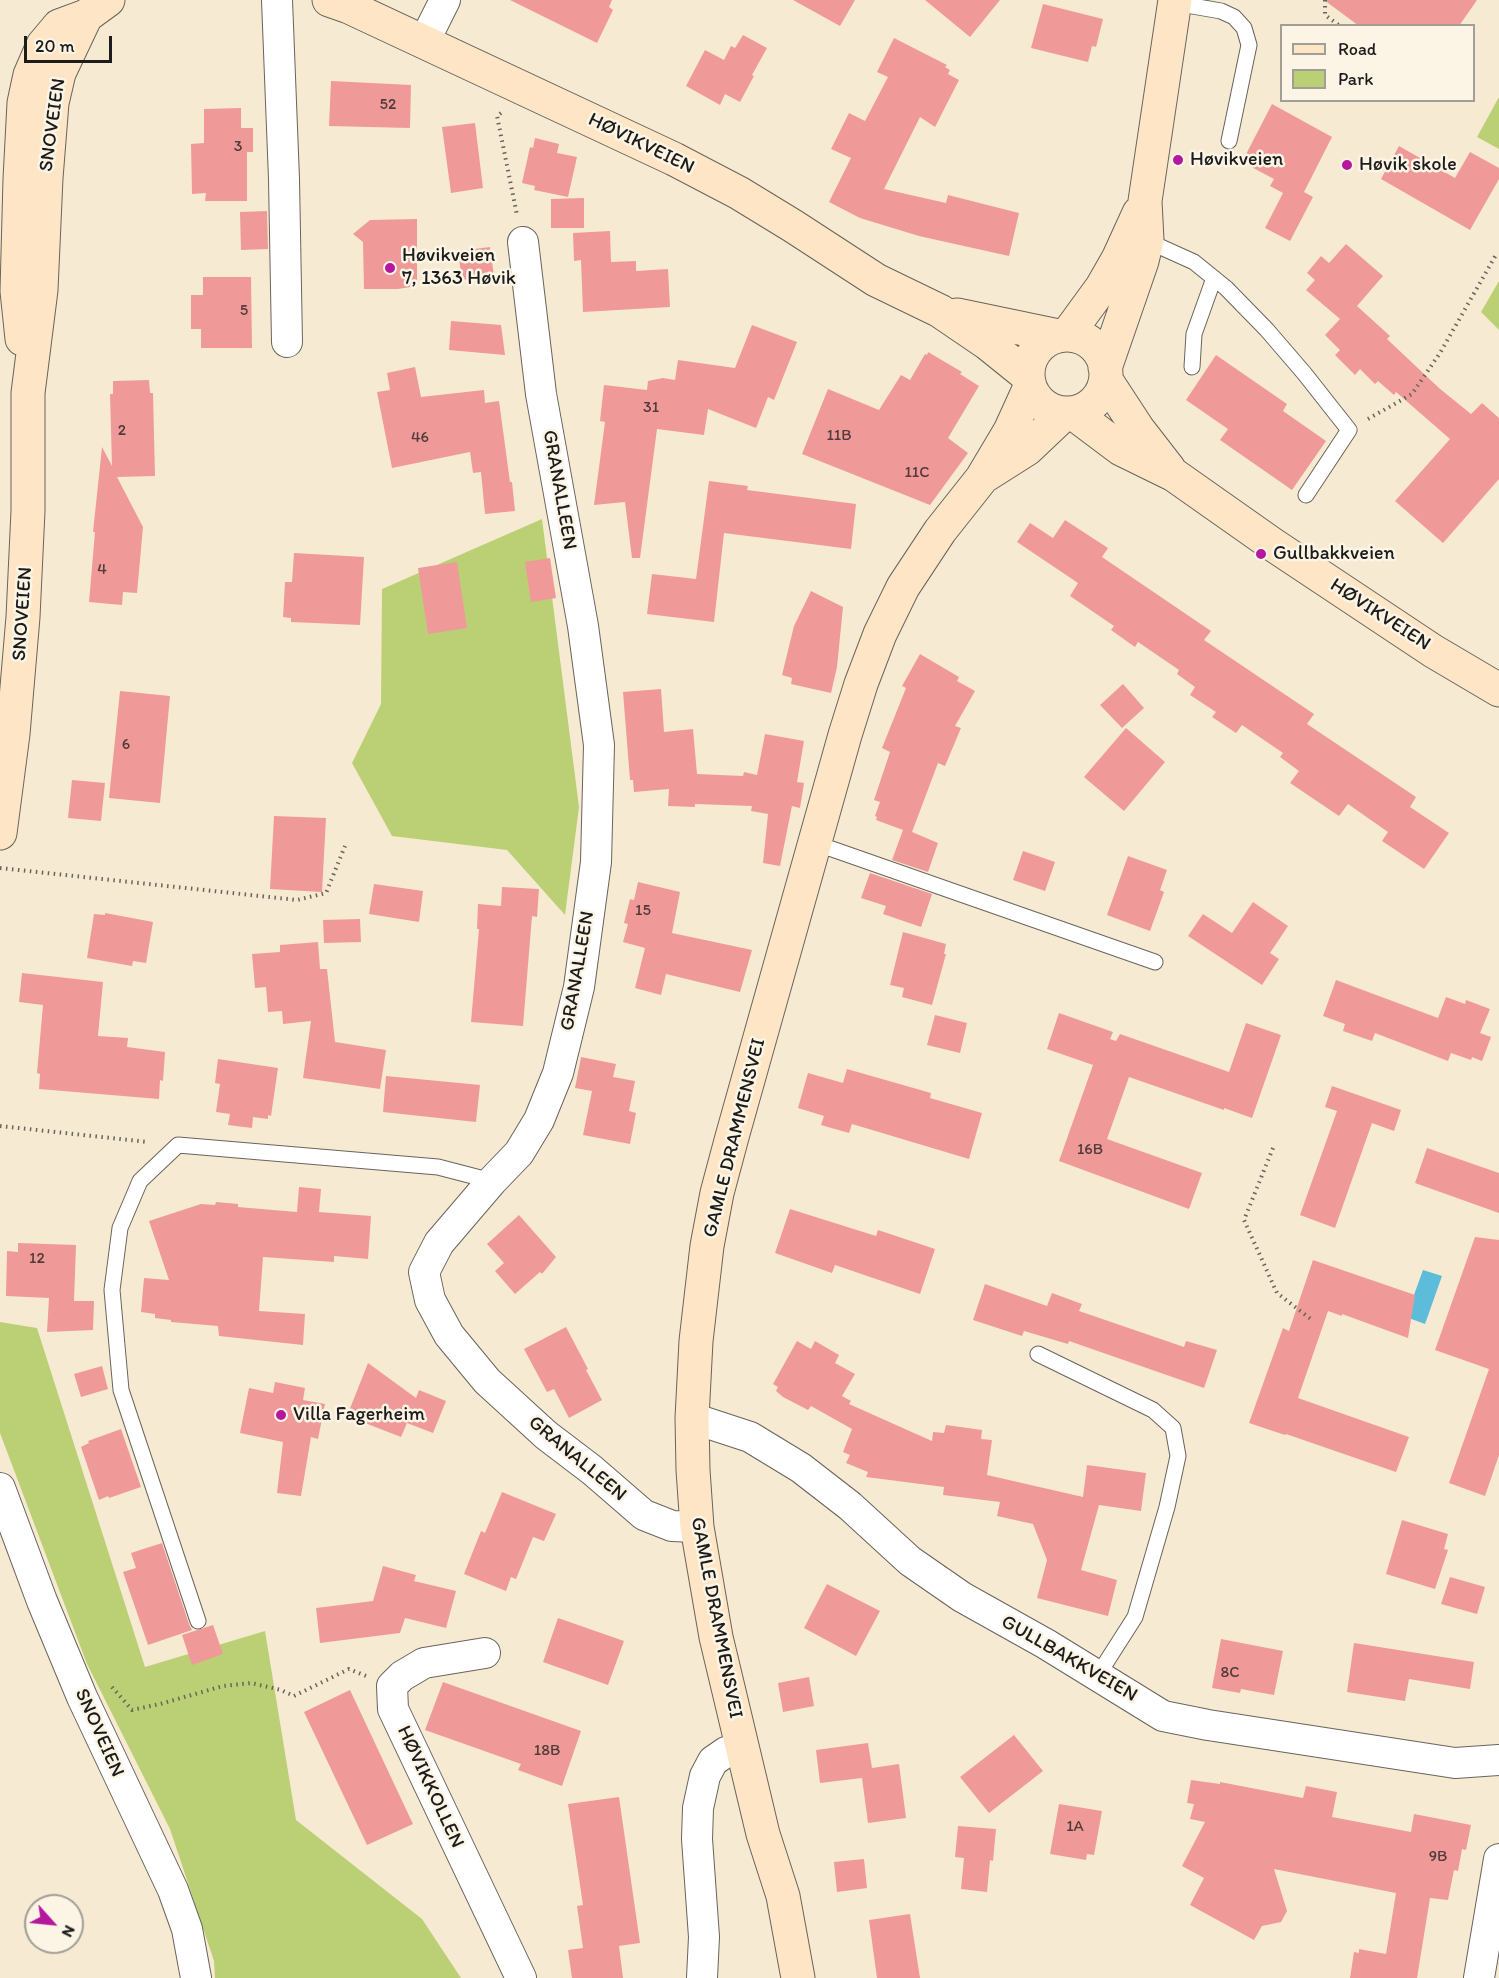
<!DOCTYPE html>
<html>
<head>
<meta charset="utf-8">
<style>
	body { margin:0 }
	#map { position:relative; width:1499px; height:1978px; overflow:hidden; background:#f7ead3; font-family:Itim,sans-serif }
	canvas { display:block }
	.legend { position:absolute; left:1280px; top:24px; width:195px; height:78px; box-sizing:border-box; background:#fcf5e5; border:2px solid #a29e95; margin:0; padding:8px 10px; list-style:none; font-size:18px; color:#1c1c1c }
	.legend li { display:flex; align-items:center; gap:12px; height:30px }
	.legend b { width:30px; border:2px solid #a29e95 }
	.north { position:absolute; left:24px; top:1894px; width:60px; height:60px; box-sizing:border-box; background:#fcf5e5; border:2px solid #a29e95; border-radius:50%; rotate:117deg; font-size:16px; font-weight:700; line-height:24px; text-align:center; color:#1c1c1c }
	.north::after { content:''; display:block; margin:auto; width:21px; height:27px; background:#b5179e; clip-path:polygon(50% 0,100% 100%,50% 72%,0 100%) }
	.scale { position:absolute; left:24px; top:36px; width:88px; height:27px; box-sizing:border-box; border:3px solid #1c1c1c; border-top:0; padding-left:8px; font-size:18px; line-height:21px; white-space:nowrap; color:#1c1c1c; -webkit-text-stroke:4px #fcf5e5; paint-order:stroke }
</style>
</head>
<body>
<div id="map">
<canvas width="1499" height="1978"></canvas>
<ul class="legend">
<li><b style="height:8px;background:#fde5c5"></b>Road</li>
<li><b style="height:16px;background:#bbd075"></b>Park</li>
</ul>
<div class="north">N</div>
<div class="scale">20 m</div>
</div>
<script>
const ctx = document.querySelector('canvas').getContext('2d');
ctx.lineJoin = 'round';
function fill(path, color) { ctx.fillStyle = color; ctx.fill(path, 'evenodd'); }
const shape = rows => new Path2D(rows.map(r => 'M' + r).join(''));
function stroke(path, color, width, dash) { ctx.strokeStyle = color; ctx.lineWidth = width; ctx.lineCap = dash ? 'butt' : 'round'; ctx.setLineDash(dash || []); ctx.stroke(path); }
function label(font, color, halo, rows, align = 'center') {
  ctx.font = font + ' Itim,sans-serif'; ctx.lineWidth = 5; ctx.setLineDash([]); ctx.textBaseline = 'middle'; ctx.strokeStyle = halo; ctx.fillStyle = color; for (const [text, x, y, turn = 0] of rows) {
    ctx.save(); ctx.translate(x, y); ctx.rotate((+turn || 0) * Math.PI / 180); ctx.textAlign = isNaN(turn) ? turn : align; if (halo) ctx.strokeText(text, 0, 0); ctx.fillText(text, 0, 0); ctx.restore();
  }
}
fill(shape([
	[1499,97,1499,149,1477,137],
	[1499,281,1499,330,1481,312],
	[542,519,579,807,565,915,507,850,392,836,352,763,381,704,382,589],
	[0,1322,37,1328,145,1667,265,1631,296,1820,422,1919,461,1978,215,1978,214,1961,170,1829,87,1664,0,1433]
]), '#bbd075');
fill(shape([
	[1423,1270,1442,1276,1425,1324,1406,1317]
]), '#5cbcda');
fill(shape([
	[510,0,612,0,609,7,613,10,597,43],
	[793,0,855,0,840,26],
	[925,0,1000,0,970,37],
	[1324,0,1477,0,1459,26,1359,26],
	[1043,4,1103,19,1096,47,1092,46,1088,62,1031,48],
	[743,35,767,48,752,75,754,76,740,102,725,94,720,105,686,86,705,50,724,60,731,46,735,48],
	[894,38,947,65,945,67,950,70,948,74,959,80,935,127,920,117,884,189,946,203,948,195,1019,213,1009,256,919,236,860,218,829,202,851,158,831,149,849,113,865,121,888,77,877,72],
	[331,81,411,85,410,128,329,126],
	[1272,104,1332,137,1304,192,1313,197,1290,241,1265,228,1283,193,1270,186,1274,179,1242,162],
	[241,108,241,128,253,128,253,152,247,152,247,201,205,201,206,193,192,194,191,144,204,143,204,109],
	[475,123,483,188,451,193,442,127],
	[535,138,559,144,557,153,577,157,568,197,534,190,535,186,522,183,530,147,533,148],
	[1399,146,1455,178,1470,152,1499,168,1499,179,1470,230,1381,179],
	[584,198,584,228,551,228,551,199],
	[267,211,268,249,241,250,240,212],
	[417,219,417,286,398,289,364,289,363,242,353,234,370,220],
	[610,231,611,262,636,261,636,271,668,269,670,307,583,312,581,260,574,261,573,233],
	[1346,244,1383,276,1357,306,1390,336,1387,339,1439,388,1471,414,1482,403,1499,418,1499,479,1443,543,1395,501,1450,439,1396,392,1394,395,1378,381,1375,384,1360,369,1355,375,1335,355,1340,350,1325,335,1340,319,1306,290,1315,280,1307,273,1321,256,1329,263],
	[490,247,494,276,462,280,458,251],
	[203,277,251,277,252,348,201,348,201,329,191,329,191,295,203,295],
	[451,321,501,325,505,355,449,350],
	[752,325,797,342,774,400,768,397,756,428,708,409,704,435,657,429,640,558,632,558,625,502,594,505,605,422,600,421,604,385,647,390,648,381,663,378,675,380,678,360,735,368],
	[928,352,962,372,960,374,979,386,948,438,968,453,930,505,802,454,828,389,879,410,901,375,910,380,925,354,927,355],
	[1216,355,1287,404,1283,411,1326,441,1292,490,1220,440,1228,429,1186,400],
	[415,367,421,397,484,390,485,403,499,401,510,482,512,482,515,511,485,514,481,472,473,473,470,452,392,468,377,392,390,390,387,373],
	[149,380,150,393,153,393,155,476,117,477,143,527,137,593,123,592,122,605,89,602,95,532,93,532,102,447,112,466,110,394,113,394,113,381],
	[709,481,748,486,747,490,856,504,851,549,724,533,714,622,647,614,652,574,696,579],
	[1065,520,1108,548,1102,557,1211,631,1204,640,1314,714,1307,724,1416,797,1410,807,1449,833,1424,869,1382,841,1388,832,1348,804,1339,816,1290,783,1299,771,1280,757,1283,753,1242,725,1236,733,1212,717,1216,712,1190,695,1195,687,1177,674,1179,670,1138,642,1135,647,1111,630,1114,626,1070,596,1078,583,1017,542,1030,523,1053,538],
	[294,553,364,557,360,625,291,622,291,618,283,617,285,582,292,582],
	[550,558,556,598,531,602,525,562],
	[457,562,467,628,428,634,418,568],
	[811,591,843,607,837,667,831,693,791,684,792,678,782,675,794,626],
	[920,654,959,677,957,681,975,691,955,726,961,728,945,766,938,763,912,832,938,843,928,872,892,860,903,830,876,820,877,817,875,816,880,802,874,800,890,752,882,748,906,688,902,686],
	[1123,684,1144,708,1122,728,1100,705],
	[661,689,664,732,693,729,697,774,743,776,744,772,757,775,765,734,804,741,797,782,804,783,800,808,792,806,780,866,763,863,768,814,751,811,752,806,695,804,695,807,668,806,669,789,634,792,633,780,630,780,623,692],
	[120,691,170,696,160,803,109,798],
	[1126,728,1165,762,1124,811,1084,777],
	[72,780,105,783,101,821,68,818],
	[274,816,326,818,322,892,270,889],
	[1023,851,1055,862,1045,891,1013,880],
	[1128,856,1167,870,1160,890,1164,892,1150,931,1107,915],
	[870,873,932,894,921,927,883,914,886,906,861,898],
	[638,882,680,892,672,933,752,950,740,992,666,974,661,995,635,988,645,948,623,942,628,924,624,923,630,899,634,900],
	[374,884,423,891,419,922,369,914],
	[502,887,539,889,537,917,532,916,523,1026,471,1022,479,929,477,929,478,904,501,906],
	[1253,902,1288,926,1270,953,1279,959,1262,985,1188,936,1203,914,1232,933],
	[105,913,153,922,146,963,133,961,132,966,87,958,94,914,105,915],
	[360,919,361,942,324,943,323,920],
	[903,932,946,944,944,954,946,954,932,1005,902,997,904,988,890,985],
	[318,942,320,969,327,969,335,1042,386,1050,380,1089,303,1078,311,1021,283,1024,282,1011,268,1012,266,987,255,988,252,954,280,952,280,945],
	[22,973,103,982,98,1036,128,1038,127,1047,165,1052,163,1081,160,1080,159,1099,39,1089,40,1074,37,1073,43,1005,19,1002],
	[1336,980,1438,1018,1446,997,1465,1004,1466,1000,1490,1009,1480,1033,1491,1037,1482,1061,1472,1057,1471,1060,1451,1053,1448,1061,1375,1033,1372,1041,1343,1031,1345,1024,1323,1016],
	[1059,1013,1113,1032,1110,1039,1116,1041,1120,1034,1229,1072,1246,1023,1281,1035,1252,1118,1224,1108,1224,1110,1129,1077,1107,1139,1202,1173,1189,1209,1059,1161,1093,1065,1047,1049],
	[935,1015,967,1023,960,1053,927,1045],
	[581,1057,616,1064,613,1077,635,1081,629,1111,636,1113,630,1144,583,1135,592,1091,575,1088],
	[218,1059,278,1068,271,1116,268,1115,268,1119,253,1117,252,1128,228,1125,230,1114,216,1112,220,1084,215,1083],
	[847,1069,931,1093,930,1098,982,1113,969,1159,852,1124,849,1133,821,1125,824,1116,798,1108,808,1073,843,1083],
	[386,1076,480,1085,476,1122,383,1112],
	[1332,1086,1401,1110,1394,1131,1372,1123,1335,1228,1300,1215,1337,1111,1325,1107],
	[1427,1148,1499,1173,1499,1213,1415,1183],
	[299,1187,321,1189,319,1212,371,1216,368,1259,334,1256,334,1262,263,1257,259,1311,305,1314,303,1345,219,1336,218,1326,171,1322,171,1320,155,1318,155,1314,141,1312,144,1278,169,1280,149,1221,201,1204,215,1205,216,1202,238,1204,238,1207,297,1212],
	[790,1209,876,1236,878,1230,935,1249,920,1294,835,1265,832,1273,775,1253],
	[519,1215,556,1257,542,1274,540,1272,515,1294,495,1271,504,1263,487,1244],
	[1475,1237,1499,1240,1499,1455,1485,1496,1449,1483,1489,1369,1435,1350],
	[18,1243,76,1245,74,1301,94,1301,93,1330,47,1332,49,1298,6,1296,7,1251,18,1252],
	[1313,1260,1415,1295,1408,1338,1342,1314,1342,1316,1328,1311,1298,1398,1409,1437,1396,1472,1286,1434,1285,1435,1249,1423,1283,1328,1289,1331],
	[985,1284,1047,1306,1052,1293,1082,1304,1079,1311,1184,1347,1186,1341,1217,1350,1204,1388,1069,1341,1068,1344,1024,1331,1022,1336,973,1320],
	[566,1327,588,1369,586,1370,602,1400,569,1418,554,1389,547,1392,524,1349],
	[797,1341,811,1349,815,1341,839,1355,835,1363,855,1374,842,1396,851,1401,849,1404,932,1441,933,1432,944,1433,946,1425,982,1430,981,1439,992,1440,987,1475,1083,1497,1087,1465,1146,1473,1141,1511,1099,1505,1081,1570,1117,1580,1108,1616,1037,1598,1047,1560,1033,1524,997,1516,1000,1502,943,1495,944,1487,866,1477,868,1472,846,1463,850,1455,843,1452,852,1429,811,1406,808,1410,783,1397,776,1391,778,1387,773,1384],
	[368,1363,416,1398,419,1390,446,1401,433,1433,407,1423,401,1437,347,1416],
	[102,1366,108,1389,81,1397,74,1374],
	[275,1382,305,1388,303,1400,325,1404,318,1439,311,1437,301,1496,277,1493,283,1442,240,1433,249,1388,273,1393],
	[121,1429,141,1487,109,1498,108,1496,99,1500,81,1447,89,1443,88,1441],
	[502,1492,556,1514,544,1541,533,1537,516,1579,511,1577,506,1591,464,1574,481,1531,485,1533],
	[1402,1520,1448,1534,1444,1549,1448,1550,1435,1589,1386,1574],
	[162,1543,189,1624,192,1630,148,1645,123,1572,136,1568,131,1553],
	[383,1566,416,1575,414,1581,456,1591,446,1628,405,1618,400,1633,320,1643,316,1608,373,1601],
	[1450,1577,1485,1587,1477,1614,1441,1604],
	[827,1584,880,1611,856,1656,804,1628],
	[558,1618,624,1641,608,1685,543,1662],
	[213,1625,223,1654,192,1665,182,1635],
	[1221,1639,1283,1651,1274,1695,1241,1689,1240,1693,1212,1688],
	[1354,1643,1474,1662,1470,1689,1409,1679,1405,1701,1347,1692],
	[809,1677,814,1706,783,1712,778,1683],
	[443,1682,581,1731,562,1786,518,1770,521,1764,425,1730],
	[350,1690,413,1824,367,1845,304,1712],
	[1014,1735,1043,1771,989,1813,960,1777],
	[868,1743,872,1768,899,1764,906,1818,868,1823,862,1778,820,1783,816,1750],
	[1191,1780,1220,1784,1220,1782,1303,1798,1306,1786,1337,1792,1332,1817,1411,1832,1414,1814,1471,1825,1466,1850,1462,1849,1458,1871,1454,1870,1448,1900,1430,1898,1417,1978,1350,1978,1354,1952,1359,1953,1359,1949,1386,1954,1396,1893,1274,1869,1287,1911,1281,1922,1262,1926,1254,1940,1190,1905,1204,1878,1182,1866,1205,1822,1190,1819,1194,1804,1187,1803],
	[619,1797,640,1943,619,1946,623,1978,572,1978,568,1950,583,1948,577,1906,583,1905,568,1804],
	[1059,1804,1102,1811,1094,1855,1087,1854,1086,1860,1050,1854],
	[958,1826,996,1829,993,1861,990,1860,987,1892,961,1889,964,1858,955,1857],
	[864,1859,867,1888,837,1892,834,1862],
	[910,1914,920,1978,877,1978,869,1920]
]), '#ef9a98');
const service = shape([
	[1175,3,1221,11,1234,17,1244,28,1249,45,1229,141],
	[1143,239,1194,262,1226,288,1267,330,1304,373,1349,430,1306,495],
	[1192,367,1194,334,1214,278],
	[814,845,832,849,1155,962],
	[1038,1354,1153,1410,1173,1428,1178,1456,1167,1507,1135,1617,1098,1675],
	[198,1621,121,1390,112,1290,120,1228,140,1181,178,1145,438,1167,492,1181]
]);
const minor = shape([
	[277,0,284,179,287,342],
	[424,42,445,0],
	[523,242,541,394,583,626,599,745,596,862,579,987,558,1073,539,1120,519,1153,492,1181,439,1243,424,1272,430,1300,449,1335,487,1381,546,1435,592,1470,644,1515,672,1526,697,1527],
	[692,1418,750,1437,801,1468,850,1506,910,1561,962,1597,1046,1644,1163,1716,1208,1725,1455,1763,1499,1760],
	[0,1488,42,1601,82,1697,173,1890,187,1929,196,1978],
	[485,1653,424,1663,402,1676,392,1686,393,1709,521,1978],
	[702,1978,704,1937,697,1839,698,1808,705,1776,713,1761,726,1752,741,1748],
	[1479,1978,1499,1859]
]);
const secondary = shape([
	[329,0,349,7,674,159,739,193,793,226,876,280,940,311,987,343,1028,376],
	[957,315,1058,336],
	[1067,335,1102,287,1118,259,1139,213],
	'1028 374a39 39 0 1 1 78 0a39 39 0 1 1-78 0Z',
	[22,339,17,291,20,179,24,103,30,75,43,45,59,26,86,16,108,0],
	[1105,368,1142,261,1147,240,1145,201,1175,0],
	[1106,380,1138,429,1169,469],
	[1073,413,1121,449,1174,475,1272,544,1433,651,1499,690],
	[986,475,1027,449,1065,413],
	[0,833,13,734,23,617,28,511,28,393,41,290,46,178,52,103,59,73,86,16],
	[798,1978,783,1896,763,1834,716,1637,697,1527,693,1470,692,1418,696,1341,707,1246,717,1193,732,1137,845,735,861,684,880,634,903,587,940,531,982,478,1010,431,1030,387]
]);
stroke(service, '#69645c', 17);
stroke(minor, '#69645c', 32);
stroke(secondary, '#69645c', 35);
stroke(shape([
	[1325,0,1325,15,1340,26],
	[501,113,497,116,517,215],
	[1368,419,1412,394,1440,353,1497,253],
	[0,868,297,900,326,893,345,846],
	[0,1126,148,1142],
	[1273,1148,1244,1220,1277,1293,1312,1320],
	[112,1687,132,1710,160,1704,223,1686,251,1683,281,1690,294,1696,349,1669,366,1676]
]), '#69645c', 4, [1.5, 4.5]);
stroke(service, '#fff', 15);
stroke(minor, '#fff', 30);
stroke(secondary, '#fde5c5', 33);
for (const [x, y, r, color] of [
	[1178,160,6,"#b5179e"],
	[1347,165,6,"#b5179e"],
	[390,268,6,"#b5179e"],
	[1261,554,6,"#b5179e"],
	[281,1415,6,"#b5179e"]
]) { const dot = new Path2D(); dot.arc(x, y, r, 0, 2 * Math.PI); ctx.fillStyle = color; ctx.fill(dot); stroke(dot, '#fcf5e5', 2); }
label('16px', '#513c3b', null, [
	["52",388,105],
	["3",238,147],
	["5",244,311],
	["31",651,408],
	["2",122,431],
	["11B",839,436],
	["46",420,438],
	["11C",917,473],
	["4",102,570],
	["6",126,745],
	["15",643,911],
	["16B",1090,1150],
	["12",37,1259],
	["8C",1230,1673],
	["18B",547,1751],
	["1A",1075,1827],
	["9B",1438,1857]
]);
label('20px', '#1c1c1c', '#fcf5e5', [
	["SNOVEIEN",53,125,-82],
	["HØVIKVEIEN",641,144,26],
	["GRANALLEEN",559,490,80],
	["SNOVEIEN",23,614,-86],
	["HØVIKVEIEN",1380,615,33],
	["GRANALLEEN",578,971,-80],
	["GAMLE DRAMMENSVEI",735,1138,-76],
	["GRANALLEEN",577,1459,40],
	["GAMLE DRAMMENSVEI",716,1618,79],
	["GULLBAKKVEIEN",1069,1659,30],
	["SNOVEIEN",99,1733,66],
	["HØVIKKOLLEN",430,1787,65]
]);
label('20px', '#1c1c1c', '#fcf5e5', [
	["Høvikveien",1190,160],
	["Høvik skole",1359,165],
	["Høvikveien",402,256],
	["7, 1363 Høvik",402,279],
	["Gullbakkveien",1273,554],
	["Villa Fagerheim",293,1415]
], 'left');
</script>
</body>
</html>
